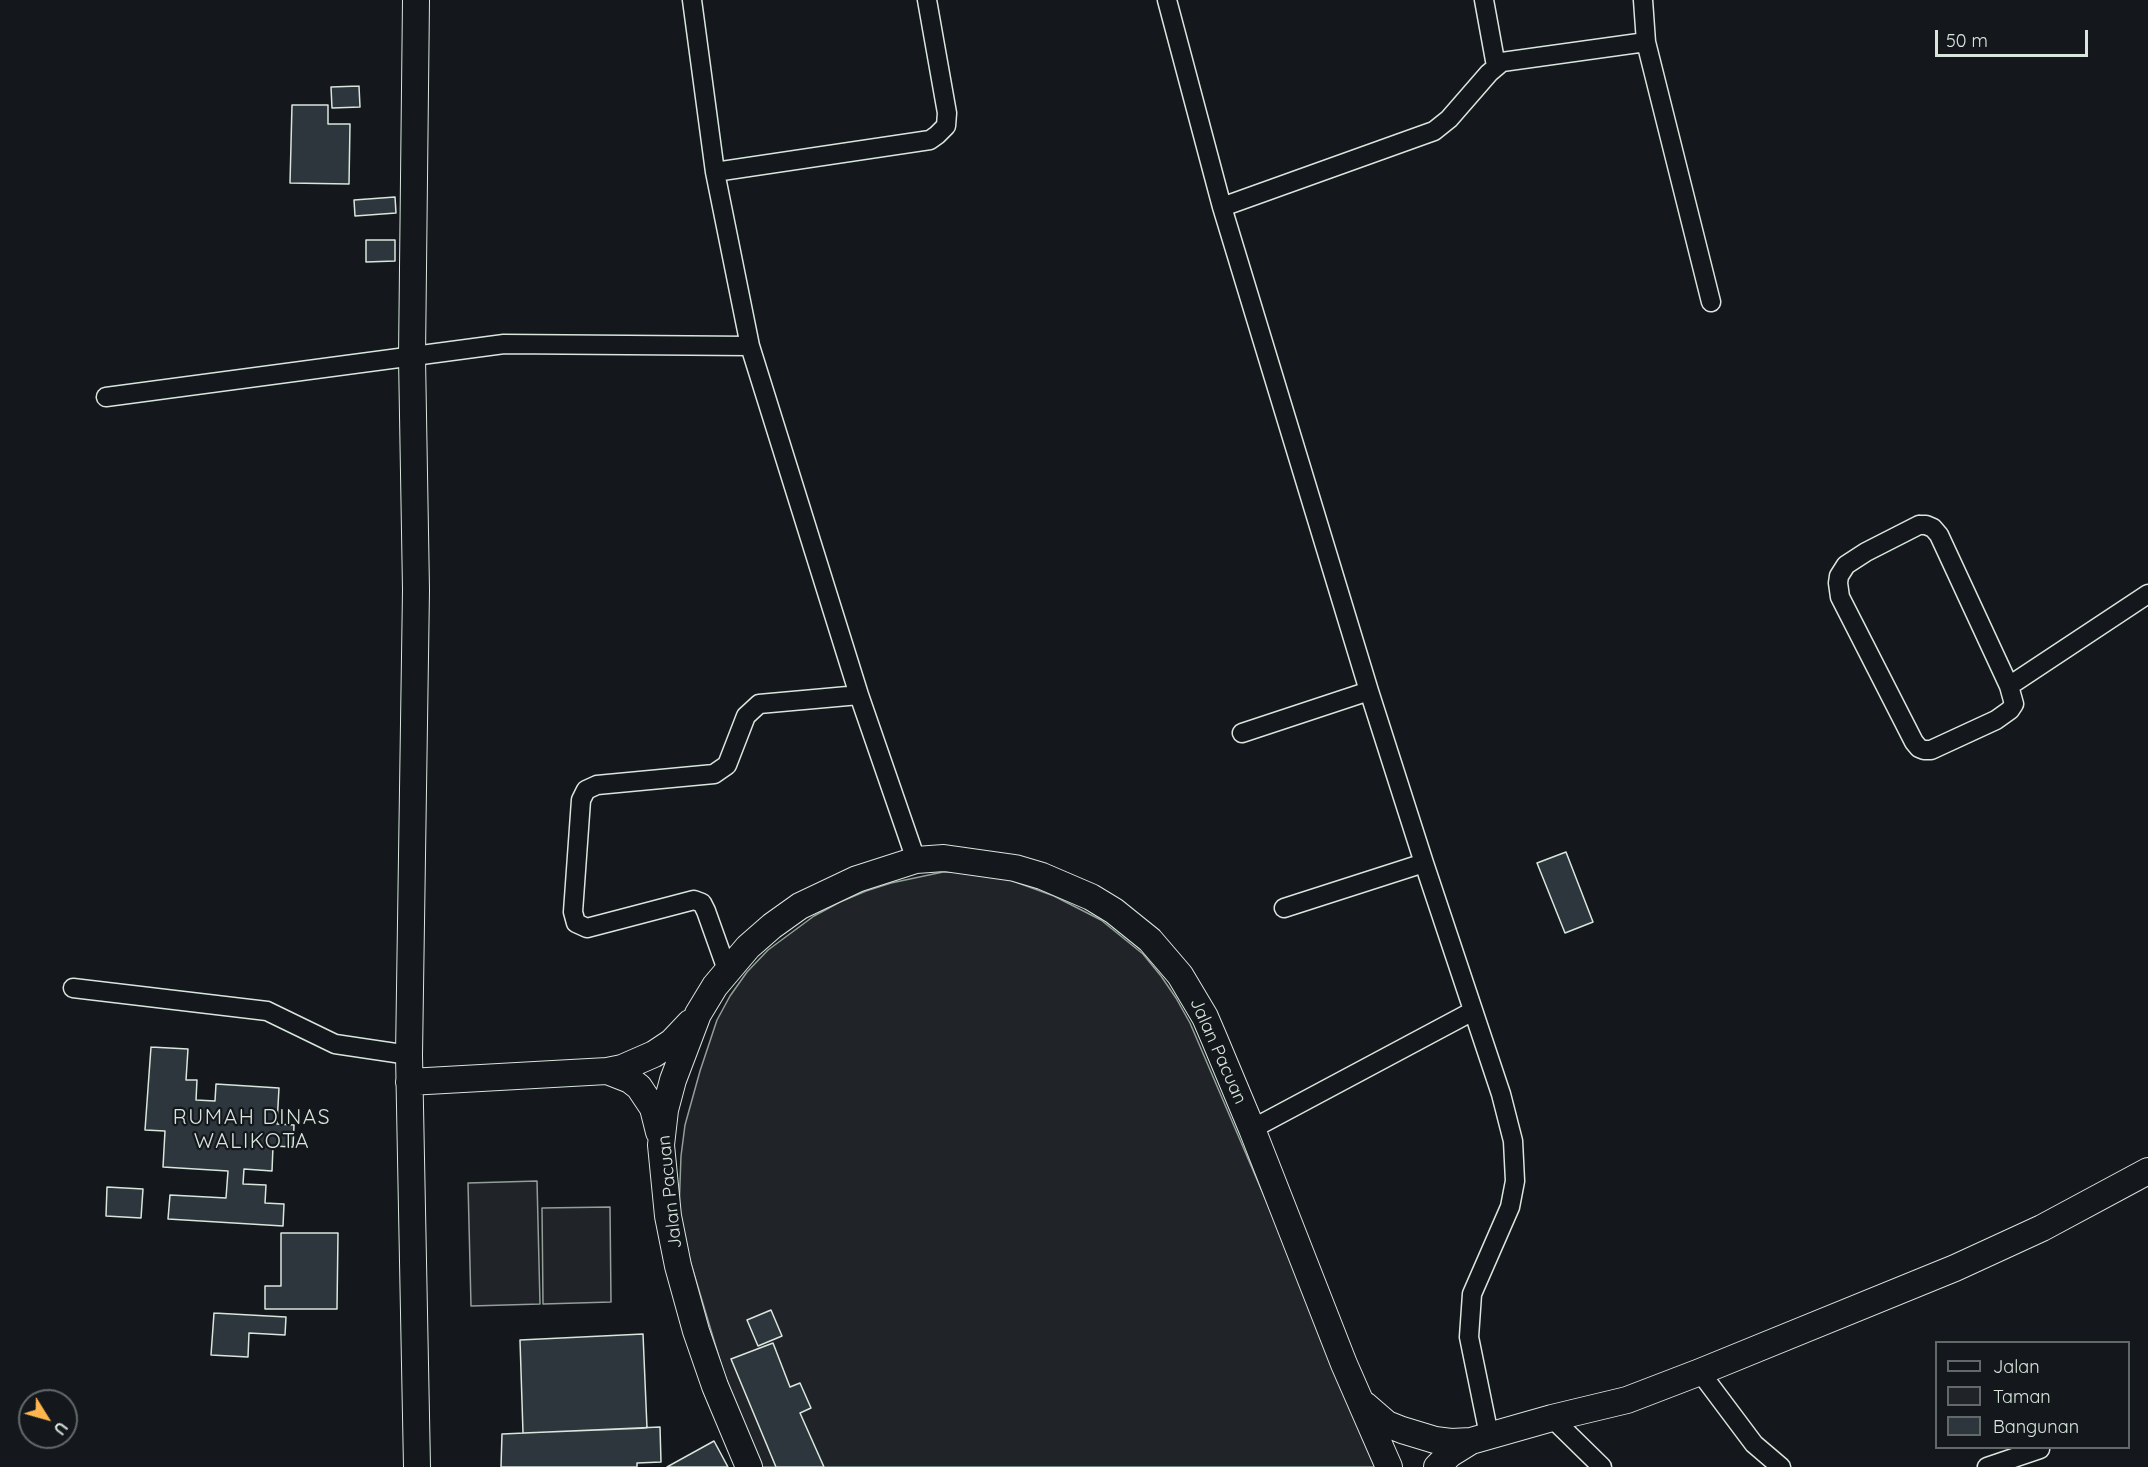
<!DOCTYPE html>
<html>
<head>
<meta charset="utf-8">
<style>
	body { margin:0 }
	#map { position:relative; width:2148px; height:1467px; overflow:hidden; background:#14181c; font-family:Quicksand,sans-serif }
	canvas { display:block }
	.legend { position:absolute; left:1935px; top:1341px; width:195px; height:108px; box-sizing:border-box; background:#14181c; border:2px solid #626a69; margin:0; padding:8px 10px; list-style:none; font-size:18px; color:#d8e6dc }
	.legend li { display:flex; align-items:center; gap:12px; height:30px }
	.legend b { width:30px; border:2px solid #626a69 }
	.north { position:absolute; left:18px; top:1389px; width:60px; height:60px; box-sizing:border-box; background:#14181c; border:2px solid #626a69; border-radius:50%; rotate:127deg; font-size:16px; font-weight:700; line-height:24px; text-align:center; color:#d8e6dc }
	.north::after { content:''; display:block; margin:auto; width:21px; height:27px; background:#ffb74d; clip-path:polygon(50% 0,100% 100%,50% 72%,0 100%) }
	.scale { position:absolute; left:1935px; top:30px; width:153px; height:27px; box-sizing:border-box; border:3px solid #d8e6dc; border-top:0; padding-left:8px; font-size:18px; line-height:21px; white-space:nowrap; color:#d8e6dc; -webkit-text-stroke:4px #14181c; paint-order:stroke }
</style>
</head>
<body>
<div id="map">
<canvas width="2148" height="1467"></canvas>
<ul class="legend">
<li><b style="height:8px;background:#14181c"></b>Jalan</li>
<li><b style="height:16px;background:#202428"></b>Taman</li>
<li><b style="height:16px;background:#2c363c"></b>Bangunan</li>
</ul>
<div class="north">U</div>
<div class="scale">50 m</div>
</div>
<script>
const ctx = document.querySelector('canvas').getContext('2d');
ctx.lineJoin = 'round';
function fill(path, color) { ctx.fillStyle = color; ctx.fill(path, 'evenodd'); }
const shape = rows => new Path2D(rows.map(r => 'M' + r).join(''));
function stroke(path, color, width, dash) { ctx.strokeStyle = color; ctx.lineWidth = width; ctx.lineCap = dash ? 'butt' : 'round'; ctx.setLineDash(dash || []); ctx.stroke(path); }
function label(font, color, halo, rows, align = 'center') {
  ctx.font = font + ' Quicksand,sans-serif'; ctx.lineWidth = 4.5; ctx.setLineDash([]); ctx.textBaseline = 'middle'; ctx.strokeStyle = halo; ctx.fillStyle = color; for (const [text, x, y, turn = 0] of rows) {
    ctx.save(); ctx.translate(x, y); ctx.rotate((+turn || 0) * Math.PI / 180); ctx.textAlign = isNaN(turn) ? turn : align; if (halo) ctx.strokeText(text, 0, 0); ctx.fillText(text, 0, 0); ctx.restore();
  }
}
const green = shape([
	[943,872,970,872,999,876,1054,896,1101,920,1143,954,1161,976,1176,998,1190,1023,1380,1467,761,1467,725,1377,683,1237,679,1210,681,1156,685,1125,700,1071,717,1020,730,996,747,972,768,950,814,916,840,902,866,891,891,883,943,872],
	[537,1181,540,1304,471,1306,468,1183,537,1181],
	[610,1207,611,1302,543,1304,542,1208,610,1207]
]);
fill(green, '#202428');
stroke(green, '#939e99', 1.5);
const building = shape([
	[359,86,360,107,332,108,331,87,359,86],
	[292,105,328,105,328,124,350,124,349,184,290,183,292,105],
	[395,197,396,213,355,216,354,200,395,197],
	[366,240,395,240,395,261,366,262,366,240],
	[1566,852,1593,922,1565,933,1537,863,1566,852],
	[151,1047,188,1049,186,1080,197,1080,196,1100,215,1101,216,1084,279,1088,277,1124,294,1125,293,1147,273,1146,272,1171,244,1169,243,1184,266,1185,265,1203,284,1204,283,1226,168,1219,170,1195,226,1198,228,1171,163,1167,165,1131,145,1130,151,1047],
	[107,1187,143,1189,141,1218,106,1216,107,1187],
	[281,1233,338,1233,337,1309,265,1309,265,1286,281,1286,281,1233],
	[771,1310,782,1336,758,1346,747,1320,771,1310],
	[214,1313,286,1317,285,1335,249,1333,248,1357,211,1355,214,1313],
	[643,1334,647,1428,523,1433,520,1340,643,1334],
	[773,1343,790,1387,800,1383,811,1408,800,1413,824,1467,776,1467,731,1359,773,1343],
	[660,1427,661,1462,637,1463,637,1467,501,1467,502,1434,660,1427],
	[714,1441,728,1467,667,1467,714,1441]
]);
fill(building, '#2c363c');
stroke(building, '#d8e6dc', 1.5);
const street = shape([
	[692,0,715,172],
	[1167,0,1222,207,1369,691,1424,863,1501,1094,1513,1141,1515,1181,1510,1207,1472,1294,1469,1337,1489,1435],
	[1484,0,1496,66],
	[1646,42,1711,302],
	[1222,207,1434,131,1449,119,1489,73,1502,62,1646,42,1643,0],
	[106,397,504,344,750,346],
	[1919,525,1926,525,1933,528,1939,535,2009,686,2014,704,2010,710,1996,720,1931,750,1924,750,1919,748,1914,742,1840,597,1838,583,1839,576,1846,565,1866,552,1919,525],
	[2009,686,2148,594],
	[1242,733,1369,691],
	[916,860,859,695,750,346,715,172,930,140,937,135,946,126,947,113,927,0],
	[1284,908,1424,863],
	[727,970,706,911,702,903,694,900,587,928,576,923,573,912,581,800,586,790,597,785,714,774,727,765,746,716,759,704,859,695],
	[73,988,267,1011,335,1044,409,1055],
	[1252,1129,1473,1011],
	[1700,1372,1754,1444,1781,1467],
	[1552,1418,1602,1467],
	[1987,1467,2040,1449]
]);
const secondary = shape([
	[416,0,412,357,416,590,409,1055,417,1467],
	[607,1071,630,1080,639,1087,653,1108,659,1132],
	[409,1082,607,1071,622,1068,654,1054,672,1042,690,1023],
	[1365,1405,1387,1424,1402,1430,1435,1440,1451,1442,1471,1441],
	[749,1467,715,1386,696,1331,678,1266,668,1216,661,1145,665,1110,673,1080,698,1014,715,986,748,947,772,926,800,906,857,879,916,860,944,858,1015,868,1042,876,1091,897,1114,911,1150,940,1180,975,1205,1017,1214,1038,1252,1129,1344,1364,1389,1467],
	[1437,1467,1450,1454,1471,1441,1552,1418,1627,1400,1700,1372,1955,1268,2042,1228,2148,1171]
]);
stroke(street, '#d8e6dc', 21);
stroke(secondary, '#d8e6dc', 28);
stroke(street, '#14181c', 18);
stroke(secondary, '#14181c', 26);
label('18px', '#d8e6dc', '#14181c', [
	["Jalan Pacuan",1218,1051,66],
	["Jalan Pacuan",670,1192,-96]
]);
ctx.letterSpacing = '1.5px';
label('21px', '#d8e6dc', '#14181c', [
	["RUMAH DINAS",252,1118],
	["WALIKOTA",252,1142]
]);
ctx.letterSpacing = '0px';
</script>
</body>
</html>
